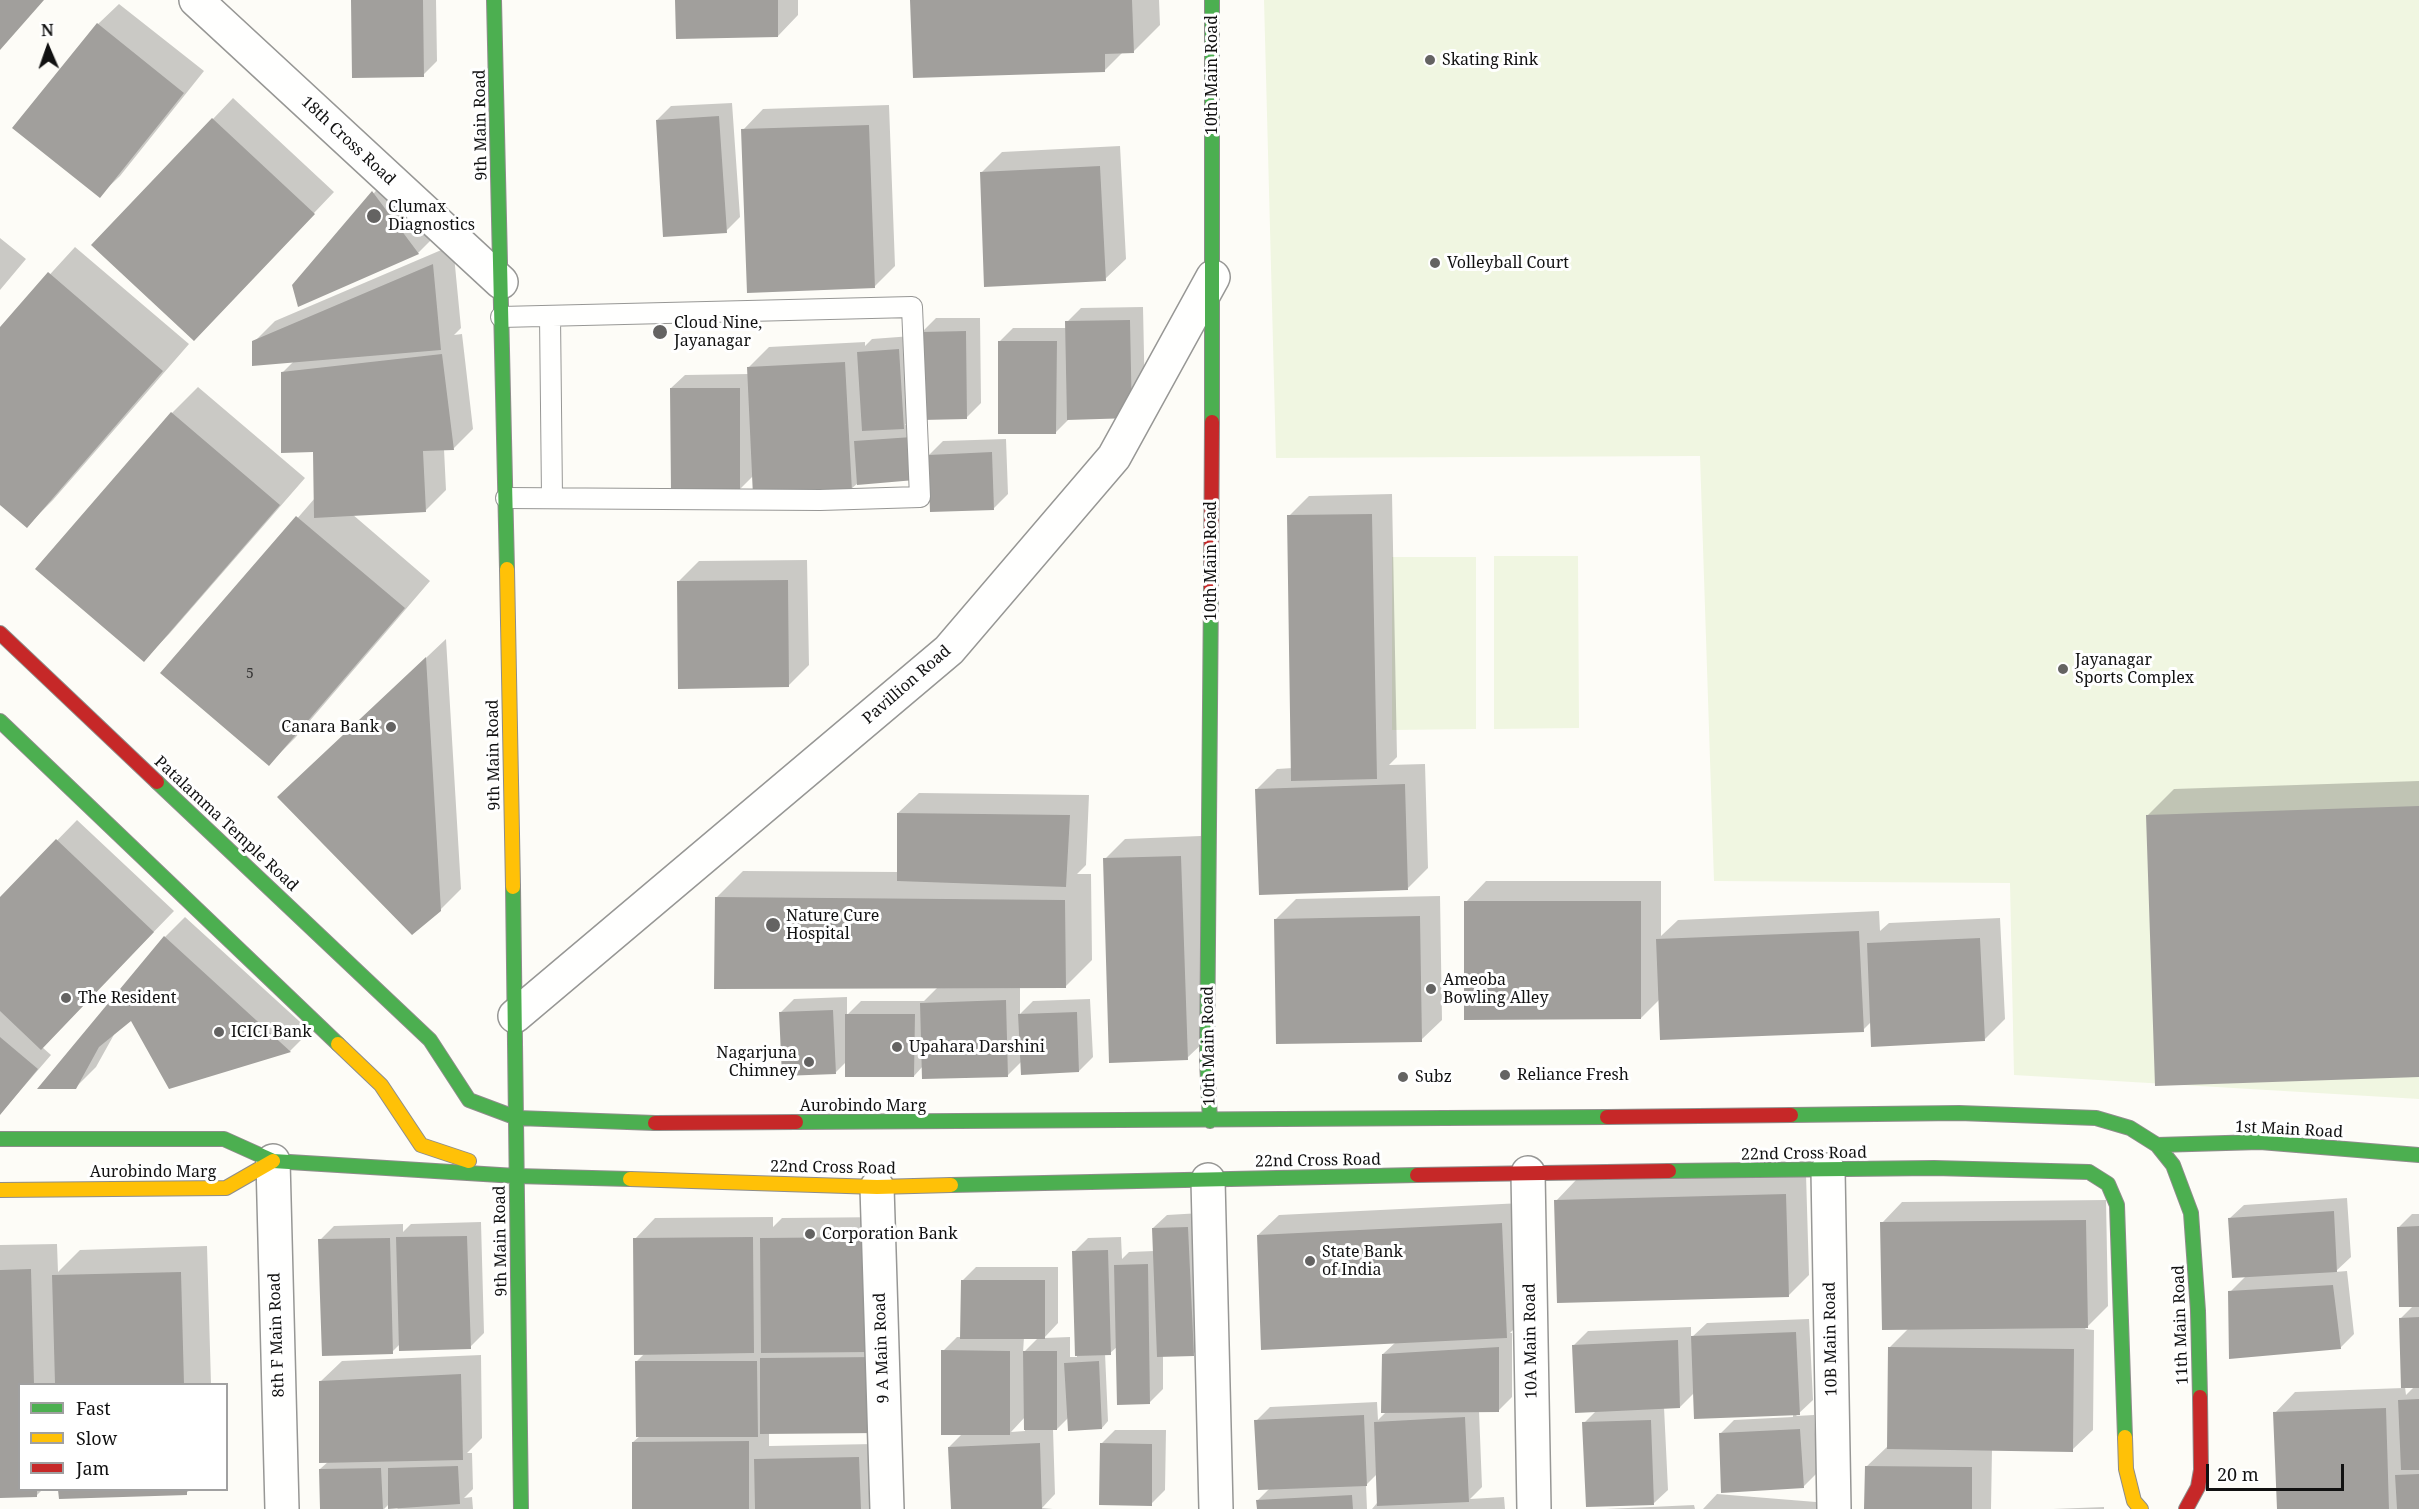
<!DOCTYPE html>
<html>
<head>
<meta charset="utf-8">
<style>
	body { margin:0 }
	#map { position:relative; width:2419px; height:1509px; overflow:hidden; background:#fdfcf7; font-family:"Noto Serif",serif }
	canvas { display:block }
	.legend { position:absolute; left:18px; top:1383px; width:210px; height:108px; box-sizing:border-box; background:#fff; border:2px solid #a0a0a0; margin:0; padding:8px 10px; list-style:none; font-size:18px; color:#111 }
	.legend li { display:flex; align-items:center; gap:12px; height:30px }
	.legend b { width:30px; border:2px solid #a0a0a0 }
	.north { position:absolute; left:18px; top:18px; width:60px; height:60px; -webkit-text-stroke:4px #fff; paint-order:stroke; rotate:358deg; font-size:16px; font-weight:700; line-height:24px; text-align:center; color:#111 }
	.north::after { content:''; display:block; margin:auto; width:21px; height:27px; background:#111; clip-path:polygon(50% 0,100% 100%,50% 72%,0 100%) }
	.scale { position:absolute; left:2206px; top:1464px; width:138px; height:27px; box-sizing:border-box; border:3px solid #111; border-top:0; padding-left:8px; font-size:18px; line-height:21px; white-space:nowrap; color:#111; -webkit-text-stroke:4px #fff; paint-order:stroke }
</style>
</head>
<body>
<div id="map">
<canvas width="2419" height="1509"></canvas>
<ul class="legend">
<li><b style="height:8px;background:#4caf50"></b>Fast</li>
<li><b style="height:8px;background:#ffc107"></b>Slow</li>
<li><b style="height:8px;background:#c62828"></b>Jam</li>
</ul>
<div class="north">N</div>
<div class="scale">20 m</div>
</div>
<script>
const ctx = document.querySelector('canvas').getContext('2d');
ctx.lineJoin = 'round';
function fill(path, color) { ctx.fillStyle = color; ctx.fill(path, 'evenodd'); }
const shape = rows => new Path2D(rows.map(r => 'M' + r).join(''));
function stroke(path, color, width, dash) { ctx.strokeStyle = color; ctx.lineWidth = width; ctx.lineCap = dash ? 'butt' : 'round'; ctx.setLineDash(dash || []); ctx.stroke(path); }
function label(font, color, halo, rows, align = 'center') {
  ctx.font = font + ' "Noto Serif",serif'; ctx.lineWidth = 6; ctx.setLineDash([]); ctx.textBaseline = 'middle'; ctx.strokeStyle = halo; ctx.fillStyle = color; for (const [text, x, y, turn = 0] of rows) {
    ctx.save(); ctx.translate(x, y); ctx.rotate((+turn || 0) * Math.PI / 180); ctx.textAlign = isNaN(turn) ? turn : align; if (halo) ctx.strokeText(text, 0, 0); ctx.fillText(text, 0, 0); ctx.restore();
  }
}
fill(shape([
	[1264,0,2419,0,2419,1099,2014,1075,2010,883,1714,881,1700,456,1276,458],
	[1494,556,1578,556,1579,728,1494,729],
	[1392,557,1476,557,1476,729,1392,730]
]), '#f0f6e1');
fill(shape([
	[352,0,436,0,437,61,423,75],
	[677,0,798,0,798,15,778,36],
	[911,0,1159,0,1160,25,1133,52,1123,52,1105,70],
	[119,4,204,71,120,176,99,196,14,128,98,24],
	[233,98,334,192,214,318,213,119],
	[732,103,740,217,726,231,657,120,671,106],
	[889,105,895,266,874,287,743,130,763,109],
	[1120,146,1126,259,1105,279,981,173,1002,152],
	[387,178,432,239,418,253,294,286],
	[0,238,26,259,0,290],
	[453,245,461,328,454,335,462,334,473,429,453,449,444,449,446,490,426,510,352,514,430,581,295,738,269,764,163,673,315,498,315,451,282,373,294,361,254,342,275,321],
	[75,247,189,344,53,500,27,526,0,503,0,329],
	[1143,307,1145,403,1070,418,1056,432,999,342,1013,328,1067,328,1067,322,1081,308],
	[936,318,980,318,981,403,967,417,922,332],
	[912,336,917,413,905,425,925,424,927,457,943,441,1006,439,1008,494,994,508,930,463,858,483,851,489,754,475,740,489,671,388,685,375,749,374,749,367,769,347,865,342,865,346,872,339],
	[198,387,305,478,170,633,144,660,172,413],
	[1392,494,1397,757,1389,765,1425,764,1428,868,1408,888,1256,790,1277,769,1293,768,1289,516,1309,496],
	[807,560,809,665,788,686,678,582,699,561],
	[446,639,461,889,440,910,300,777],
	[2419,781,2419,1076,2147,816,2174,789],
	[919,793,1089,795,1086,865,1077,874,1091,874,1092,960,1065,987,1020,987,1020,1014,1033,1001,1090,999,1093,1057,1079,1071,1022,1061,1008,1075,923,1066,914,1076,847,1061,836,1072,780,1013,794,999,847,997,847,1015,861,1001,924,1001,938,987,717,897,743,871,899,872,898,813],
	[77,820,174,911,42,1047,51,1055,0,1114,0,899],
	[1201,836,1208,1038,1187,1058,1105,859,1125,839],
	[1486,881,1661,881,1661,936,1678,920,1879,911,1880,931,1889,923,2000,918,2005,1019,1984,1040,1871,1022,1863,1030,1660,999,1641,1018,1466,902],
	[1440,896,1442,1020,1421,1040,1275,920,1296,899],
	[185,917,310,1031,290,1051,170,1087,131,1019,116,1031,96,1067,75,1088,40,1088,165,937],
	[1806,1174,1809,1275,1788,1296,1556,1201,1576,1180],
	[2347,1198,2351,1257,2335,1272,2347,1271,2354,1334,2340,1348,2230,1292,2246,1276,2230,1218,2244,1205],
	[2106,1200,2108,1306,2085,1329,2094,1330,2093,1430,2072,1450,1992,1449,1991,1509,1866,1509,1866,1467,1888,1446,1890,1347,1909,1328,1882,1223,1902,1202],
	[1522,1203,1527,1316,1510,1333,1512,1333,1512,1397,1498,1411,1479,1411,1482,1487,1470,1499,1504,1497,1505,1509,1372,1509,1377,1503,1378,1473,1366,1485,1367,1509,1258,1509,1258,1500,1270,1488,1256,1421,1270,1407,1377,1402,1378,1420,1387,1411,1383,1354,1396,1342,1258,1235,1279,1215],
	[1201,1213,1207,1340,1193,1354,1163,1355,1163,1389,1150,1402,1117,1347,1110,1353,1105,1353,1108,1421,1102,1428,1069,1417,1057,1429,1053,1429,1055,1494,1042,1508,1053,1509,952,1509,949,1447,963,1433,943,1351,957,1337,962,1337,962,1281,976,1267,1058,1267,1058,1323,1044,1338,1070,1337,1070,1357,1077,1357,1074,1252,1088,1238,1121,1237,1122,1259,1129,1252,1154,1251,1153,1228,1167,1215],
	[1024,1337,1039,1337,1023,1353],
	[1025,1417,1025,1431,1011,1432],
	[2412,1214,2419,1214,2419,1509,2278,1509,2275,1413,2295,1392,2403,1388,2400,1319,2414,1305,2398,1228],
	[2405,1387,2414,1387,2406,1395],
	[773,1217,773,1227,782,1218,890,1217,892,1344,769,1433,769,1446,873,1444,872,1509,634,1509,633,1442,640,1436,636,1362,645,1353,635,1239,655,1218],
	[481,1222,484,1333,470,1347,400,1344,392,1352,320,1240,334,1226,403,1224,403,1232,411,1224],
	[57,1244,58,1272,80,1250,207,1246,211,1384,20,1384,20,1490,42,1490,36,1496,0,1496,0,1245],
	[1809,1319,1813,1400,1796,1416,1814,1415,1817,1473,1803,1487,1720,1434,1734,1420,1793,1417,1793,1414,1695,1392,1680,1407,1664,1407,1668,1490,1654,1503,1584,1423,1597,1410,1574,1345,1588,1331,1691,1327,1691,1338,1707,1323],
	[481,1355,482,1438,467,1453,472,1453,473,1489,464,1498,472,1497,473,1509,397,1509,399,1507,389,1504,384,1509,321,1509,320,1469,329,1461,321,1381,342,1361],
	[1115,1430,1166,1430,1165,1490,1151,1504,1101,1444],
	[60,1490,190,1490,186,1493,60,1497],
	[1717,1494,1816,1502,1816,1509,1703,1509],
	[1694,1505,1695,1509,1606,1509],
	[2104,1507,2104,1509,2053,1509]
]), '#0003');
fill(shape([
	[0,0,44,0,0,50],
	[351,0,423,0,424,77,352,78],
	[675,0,778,0,778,37,676,39],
	[910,0,1132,0,1134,53,1105,54,1105,72,913,78],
	[97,23,184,93,100,198,12,128],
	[719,116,727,233,663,237,656,120],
	[212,118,315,214,194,341,91,245],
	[869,125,875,288,747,293,741,129],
	[1100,166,1106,281,984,287,980,172],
	[372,191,419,254,298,307,292,285],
	[433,264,441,350,252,366,252,341],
	[48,272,163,371,27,528,0,505,0,327],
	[1130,320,1132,418,1067,420,1065,321],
	[966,331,967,419,922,420,921,332],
	[998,341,1057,341,1056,434,998,434],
	[899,349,904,429,862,431,857,352],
	[442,354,454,450,423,451,426,512,314,518,313,452,281,453,281,372],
	[845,362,852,491,753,496,747,367],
	[670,388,740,388,740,491,671,492],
	[171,412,280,505,144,662,35,569],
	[912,437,915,480,857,485,854,441],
	[992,452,994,510,930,512,928,455],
	[1372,514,1377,779,1291,781,1287,515],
	[296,516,405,608,269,766,160,673],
	[788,580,789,687,678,689,677,581],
	[426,657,441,911,412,935,277,797],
	[1405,784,1408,890,1259,895,1255,789],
	[2419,806,2419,1077,2155,1086,2146,815],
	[897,813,1070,815,1066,887,897,881],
	[56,839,154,932,41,1050,0,1011,0,897],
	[1181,856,1188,1060,1109,1063,1103,858],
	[715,897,1065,900,1066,988,714,989],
	[1464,901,1641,901,1641,1019,1464,1020],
	[1420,916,1422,1042,1276,1044,1274,919],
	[1859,931,1864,1032,1660,1040,1656,939],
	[164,936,291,1052,169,1089,131,1021,99,1047,76,1089,37,1089],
	[1980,938,1985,1041,1871,1047,1867,943],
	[1006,1000,1008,1077,922,1079,920,1003],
	[833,1010,836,1074,782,1076,779,1012],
	[1077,1012,1079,1072,1021,1075,1018,1014],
	[845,1014,915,1014,914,1077,845,1077],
	[0,1037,38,1069,0,1115],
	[1786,1194,1789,1297,1557,1303,1554,1200],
	[2334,1211,2337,1272,2232,1278,2228,1218],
	[2086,1220,2088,1328,1882,1330,1880,1222],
	[1502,1223,1507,1338,1261,1350,1257,1235],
	[2419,1226,2419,1307,2399,1307,2397,1227],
	[1188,1227,1194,1356,1157,1357,1152,1228],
	[467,1236,471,1349,399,1351,396,1237],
	[753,1237,754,1353,634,1355,633,1238],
	[871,1237,872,1352,761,1353,760,1238],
	[390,1238,393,1354,322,1356,318,1239],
	[1108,1250,1111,1355,1075,1356,1072,1251],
	[1148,1264,1150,1404,1117,1405,1114,1265],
	[31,1269,34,1384,20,1384,20,1490,37,1490,37,1497,0,1498,0,1270],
	[181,1272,184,1384,55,1384,52,1275],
	[961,1280,1045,1280,1045,1339,960,1339],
	[2333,1285,2341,1349,2229,1359,2228,1291],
	[2419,1317,2419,1388,2401,1388,2399,1318],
	[1796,1332,1800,1415,1694,1419,1691,1336],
	[1678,1340,1680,1408,1575,1413,1572,1345],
	[1499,1347,1499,1412,1381,1413,1382,1354],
	[1888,1347,2074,1349,2073,1452,1887,1449],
	[941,1350,1010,1351,1010,1435,941,1435],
	[1023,1351,1057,1351,1057,1430,1024,1430],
	[878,1357,879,1433,760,1434,760,1358],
	[635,1361,757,1361,758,1437,636,1437],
	[1099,1361,1102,1429,1068,1431,1064,1363],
	[461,1374,463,1460,319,1463,319,1381],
	[2419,1399,2419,1470,2401,1470,2398,1400],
	[2386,1408,2389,1509,2277,1509,2273,1412],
	[1364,1415,1367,1486,1258,1490,1254,1420],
	[1465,1417,1469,1502,1377,1506,1374,1422],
	[1651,1420,1654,1505,1586,1507,1582,1422],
	[1800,1429,1804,1488,1721,1493,1719,1433],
	[749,1441,749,1509,632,1509,632,1442],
	[1040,1443,1042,1509,951,1509,948,1447],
	[1100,1443,1152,1444,1152,1506,1099,1505],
	[859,1457,861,1509,755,1509,754,1459],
	[458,1466,460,1504,388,1509,388,1468],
	[1865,1466,1972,1467,1972,1509,1864,1509],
	[381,1468,383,1509,320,1509,319,1469],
	[2419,1474,2419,1509,2397,1509,2395,1475],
	[58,1490,187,1490,187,1495,59,1499],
	[1352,1495,1353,1509,1257,1509,1256,1500]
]), '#a19f9c');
const lane = shape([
	[550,316,552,498],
	[501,317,912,307,920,497,820,500,506,498]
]);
const street = shape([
	[196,0,501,282],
	[515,1016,949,650,1114,457,1213,277],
	[273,1161,282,1509],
	[1828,1170,1834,1509],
	[1528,1173,1534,1509],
	[1208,1180,1216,1509],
	[877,1187,887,1509]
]);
const fast = shape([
	[494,0,507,569],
	[1212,422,1212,0],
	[0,721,338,1044],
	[157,782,430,1040,469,1100,517,1118,655,1123],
	[513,887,521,1509],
	[1791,1115,1959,1113,2096,1118,2130,1128,2157,1145,2173,1165,2191,1213,2198,1311,2200,1397],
	[1210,1121,1207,1060,1211,588],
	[796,1122,1607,1117],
	[0,1139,224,1139,273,1161,516,1176,630,1179],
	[2157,1145,2260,1142,2419,1155],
	[1669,1171,1934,1168,2089,1172,2108,1184,2117,1205,2125,1437],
	[951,1185,1417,1175]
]);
const slow = shape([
	[507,569,513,887],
	[338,1044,381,1085,421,1145,469,1161],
	[630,1179,877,1187,951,1185],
	[0,1190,226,1188,273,1161],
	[2125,1437,2126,1469,2134,1501,2141,1509]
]);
const jam = shape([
	[1211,588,1212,422],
	[0,633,157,782],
	[1607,1117,1791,1115],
	[655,1123,796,1122],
	[1417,1175,1669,1171],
	[2186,1509,2198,1487,2201,1470,2200,1397]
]);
stroke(lane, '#979795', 22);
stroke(street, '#979795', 36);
stroke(fast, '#8e8d8b', 16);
stroke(slow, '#8e8d8b', 16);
stroke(jam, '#8e8d8b', 16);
stroke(lane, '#fffffe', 20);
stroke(street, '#fffffe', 33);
stroke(fast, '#4caf50', 14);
stroke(slow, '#ffc107', 14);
stroke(jam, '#c62828', 14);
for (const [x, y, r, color] of [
	[1430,60,6,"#646362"],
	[374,216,8,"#646362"],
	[1435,263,6,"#646362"],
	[660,332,8,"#646362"],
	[2063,669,6,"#646362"],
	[391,727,6,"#646362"],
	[773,925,8,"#646362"],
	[1431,989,6,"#646362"],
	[66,998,6,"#646362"],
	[219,1032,6,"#646362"],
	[897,1047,6,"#646362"],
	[809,1062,6,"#646362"],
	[1505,1075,6,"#646362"],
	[1403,1077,6,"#646362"],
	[810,1234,6,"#646362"],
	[1310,1261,6,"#646362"]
]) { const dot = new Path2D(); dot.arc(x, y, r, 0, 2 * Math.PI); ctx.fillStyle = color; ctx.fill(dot); stroke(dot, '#fff', 2); }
label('14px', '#353434', null, [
	["5",250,674]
]);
label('16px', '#111', '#fff', [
	["Skating Rink",1442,60],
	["Clumax",388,207],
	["Diagnostics",388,225],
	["Volleyball Court",1447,263],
	["Cloud Nine,",674,323],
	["Jayanagar",674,341],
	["Jayanagar",2075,660],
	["Sports Complex",2075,678],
	["Canara Bank",379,727,"right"],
	["Nature Cure",786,916],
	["Hospital",786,934],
	["Ameoba",1443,980],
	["Bowling Alley",1443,998],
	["The Resident",78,998],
	["ICICI Bank",231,1032],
	["Upahara Darshini",909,1047],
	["Nagarjuna",797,1053,"right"],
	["Chimney",797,1071,"right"],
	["Reliance Fresh",1517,1075],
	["Subz",1415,1077],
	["Corporation Bank",822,1234],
	["State Bank",1322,1252],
	["of India",1322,1270]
], 'left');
label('16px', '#111', '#fff', [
	["10th Main Road",1212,75,-90],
	["9th Main Road",481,125,-91],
	["18th Cross Road",348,141,43],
	["10th Main Road",1211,561,-90],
	["Pavillion Road",907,685,-41],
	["9th Main Road",494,755,-91],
	["Patalamma Temple Road",226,824,43],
	["10th Main Road",1209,1046,-91],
	["Aurobindo Marg",863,1106],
	["1st Main Road",2289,1130,3],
	["22nd Cross Road",1804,1154,-1],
	["22nd Cross Road",1318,1161,-1],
	["22nd Cross Road",833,1168,1],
	["Aurobindo Marg",153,1172],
	["9th Main Road",501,1241,-91],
	["11th Main Road",2181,1325,-92],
	["8th F Main Road",277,1335,-92],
	["10B Main Road",1831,1339,-91],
	["10A Main Road",1531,1341,-91],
	["9 A Main Road",882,1348,-92]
]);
</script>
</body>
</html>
